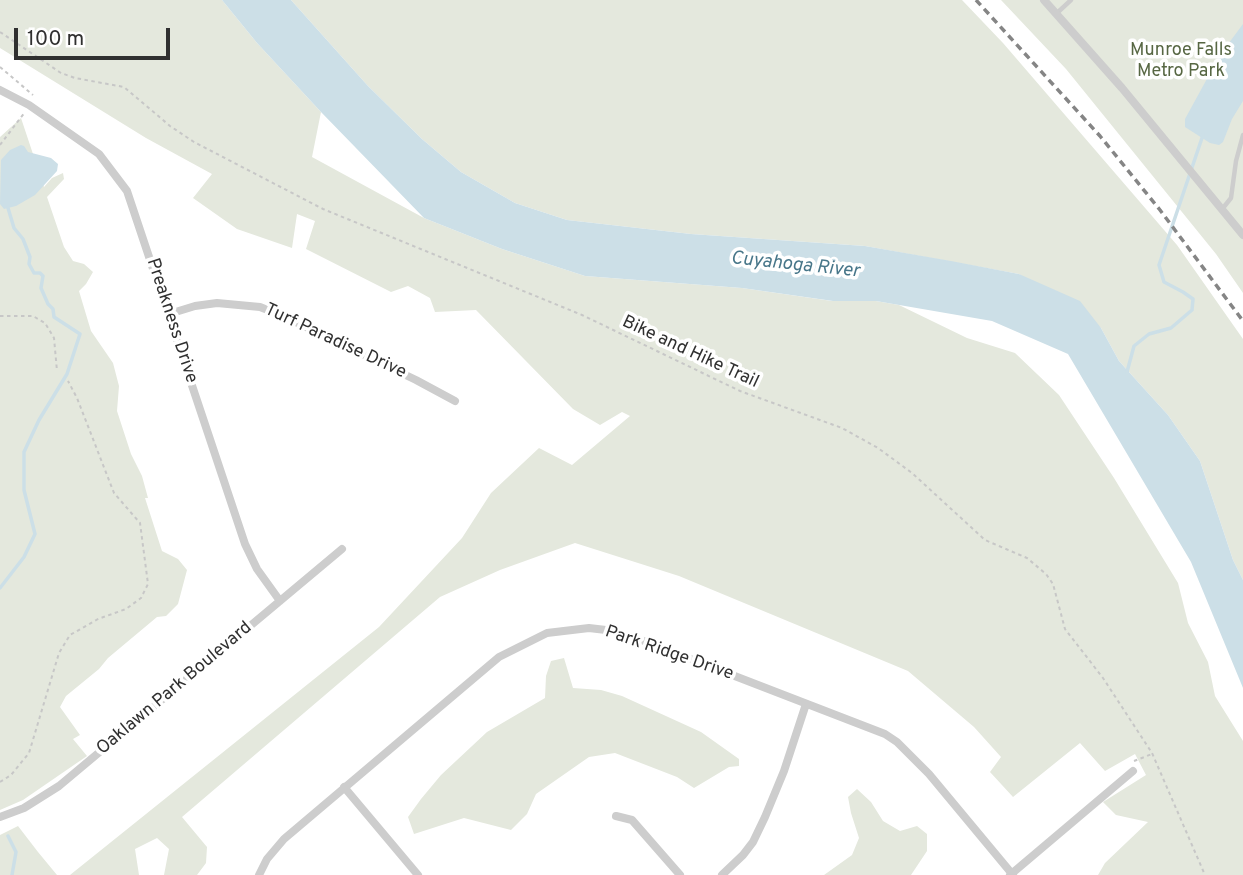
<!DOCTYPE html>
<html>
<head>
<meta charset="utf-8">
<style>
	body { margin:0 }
	#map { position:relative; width:1243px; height:875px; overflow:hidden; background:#fff; font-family:Overpass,sans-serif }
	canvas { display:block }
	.scale { position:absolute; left:14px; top:28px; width:156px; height:32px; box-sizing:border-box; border:4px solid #303030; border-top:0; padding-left:9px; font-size:21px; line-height:24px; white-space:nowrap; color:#303030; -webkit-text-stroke:5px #fff; paint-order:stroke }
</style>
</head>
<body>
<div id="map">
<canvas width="1243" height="875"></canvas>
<div class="scale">100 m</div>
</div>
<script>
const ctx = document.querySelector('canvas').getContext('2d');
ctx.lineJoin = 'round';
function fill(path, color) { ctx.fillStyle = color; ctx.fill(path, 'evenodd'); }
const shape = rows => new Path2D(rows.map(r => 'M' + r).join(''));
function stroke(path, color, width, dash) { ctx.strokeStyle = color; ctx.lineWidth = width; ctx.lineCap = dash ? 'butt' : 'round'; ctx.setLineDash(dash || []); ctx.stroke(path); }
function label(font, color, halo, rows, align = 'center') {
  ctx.font = font + ' Overpass,sans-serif'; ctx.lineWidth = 7; ctx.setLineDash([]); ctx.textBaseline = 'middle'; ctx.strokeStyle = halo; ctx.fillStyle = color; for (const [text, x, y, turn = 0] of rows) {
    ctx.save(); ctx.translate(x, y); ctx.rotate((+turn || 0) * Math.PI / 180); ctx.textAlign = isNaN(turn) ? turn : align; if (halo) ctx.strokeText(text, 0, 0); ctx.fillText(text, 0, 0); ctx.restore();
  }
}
fill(shape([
	[0,0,222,0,257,43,321,112,312,157,424,218,502,249,585,276,742,288,832,301,876,301,899,305,967,338,1015,353,1059,395,1114,478,1178,583,1188,623,1208,662,1215,696,1243,741,1243,875,1098,875,1105,863,1148,822,1116,815,1103,802,1146,775,1135,754,1105,771,1080,743,1013,797,990,772,1001,757,974,727,908,671,679,576,575,543,500,570,440,597,182,817,207,847,206,863,197,875,164,875,169,849,157,838,135,849,139,875,70,875,379,627,462,538,491,493,539,448,572,465,630,416,622,412,600,425,573,409,476,310,435,312,430,298,408,286,391,292,306,249,315,221,297,214,292,248,237,229,193,198,212,174,146,138,0,48],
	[291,0,962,0,1003,43,1177,245,1243,339,1243,580,1233,560,1200,461,1168,415,1119,361,1101,328,1019,274,865,246,691,234,567,220,515,203,461,172,422,139,368,86],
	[1001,0,1243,0,1243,293,1216,254,1066,69],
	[21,118,44,187,52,178,63,173,64,179,47,197,64,247,73,261,84,264,93,272,86,284,79,291,91,331,113,363,119,386,117,411,131,454,142,476,148,498,145,498,162,551,178,559,187,570,178,604,166,616,157,617,108,658,99,669,66,696,60,707,80,735,73,739,87,756,23,800,0,810,0,137],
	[564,658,573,688,601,690,622,696,701,732,739,759,739,766,729,767,694,788,677,777,615,753,589,757,536,794,527,814,511,830,464,818,414,834,408,817,421,799,441,775,487,732,545,698,546,676,551,661],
	[857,789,871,802,883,821,900,831,917,826,927,834,927,851,911,875,824,875,852,855,859,838,851,813,848,797],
	[18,826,38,852,57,875,0,875,0,835]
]), '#e4e8dd');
fill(shape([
	[222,0,291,0,368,86,422,139,461,172,515,203,567,220,691,234,865,246,951,261,1019,274,1080,301,1101,328,1119,361,1168,415,1200,461,1233,560,1243,580,1243,688,1191,562,1068,354,992,321,876,301,833,301,742,288,585,276,502,249,424,218,321,112,257,43],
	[1243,24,1243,101,1232,119,1223,142,1219,145,1210,143,1185,127,1185,119,1220,55],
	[21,145,24,146,28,152,51,158,58,164,57,171,35,195,16,206,4,209,0,204,1,160,10,150]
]), '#ccdfe7');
stroke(shape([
	[1127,372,1134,346,1149,334,1171,328,1192,310,1193,299,1183,292,1164,282,1159,265,1203,135],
	[0,588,24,557,35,534,24,490,24,452,39,420,67,374,80,334,54,317,53,309,48,304,41,288,43,276,40,273,34,273,29,264,30,257,23,239,14,228,8,208],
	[8,836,16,852,12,875]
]), '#ccdfe7', 3.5);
stroke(shape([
	[0,32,61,73,75,78,124,87,170,126,194,142,323,209,582,315,740,391,842,428,878,448,912,473,985,540,1027,558,1046,574,1053,584,1065,629,1103,678,1152,753,1205,875],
	[0,67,33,95],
	[0,145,25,112],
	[0,316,33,316,45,323,54,338,57,371],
	[1134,761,1152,754],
	[0,782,11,775,29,753,59,653,70,635,98,619,126,609,141,598,148,584,140,523,114,493,77,398,68,381]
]), '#c7c7c7', 2, [3.5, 3.5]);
stroke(shape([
	[1057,13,1071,0],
	[1223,208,1231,198,1236,161,1243,135]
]), '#cdcdcd', 4.5);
stroke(shape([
	[1044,0,1122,88,1243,235],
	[0,90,29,105,99,154,127,191,245,544,257,569,280,601],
	[169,314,195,306,217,303,260,307,283,316,416,380,455,401],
	[344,787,418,875],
	[616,816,632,820,680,875],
	[0,817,24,808,59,786,342,549],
	[259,875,267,859,284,839,499,657,547,633,589,628,606,630,644,641,885,734,897,742,929,774,1013,875],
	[722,875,743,855,753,842,765,817,784,771,806,704],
	[1010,875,1133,771]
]), '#cdcdcd', 8);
stroke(shape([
	[976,0,1100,136,1160,210,1243,321]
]), '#858585', 3.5, [7, 5]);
label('18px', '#576743', '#fff', [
	["Munroe Falls",1181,51],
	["Metro Park",1181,72]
]);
label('18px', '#303030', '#fff', [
	["Preakness Drive",171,321,72],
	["Turf Paradise Drive",335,342,25],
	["Bike and Hike Trail",690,353,25],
	["Park Ridge Drive",669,654,19],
	["Oaklawn Park Boulevard",175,689,-40]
]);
label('italic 19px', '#477689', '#fff', [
	["Cuyahoga River",795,266,6]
]);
</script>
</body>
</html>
